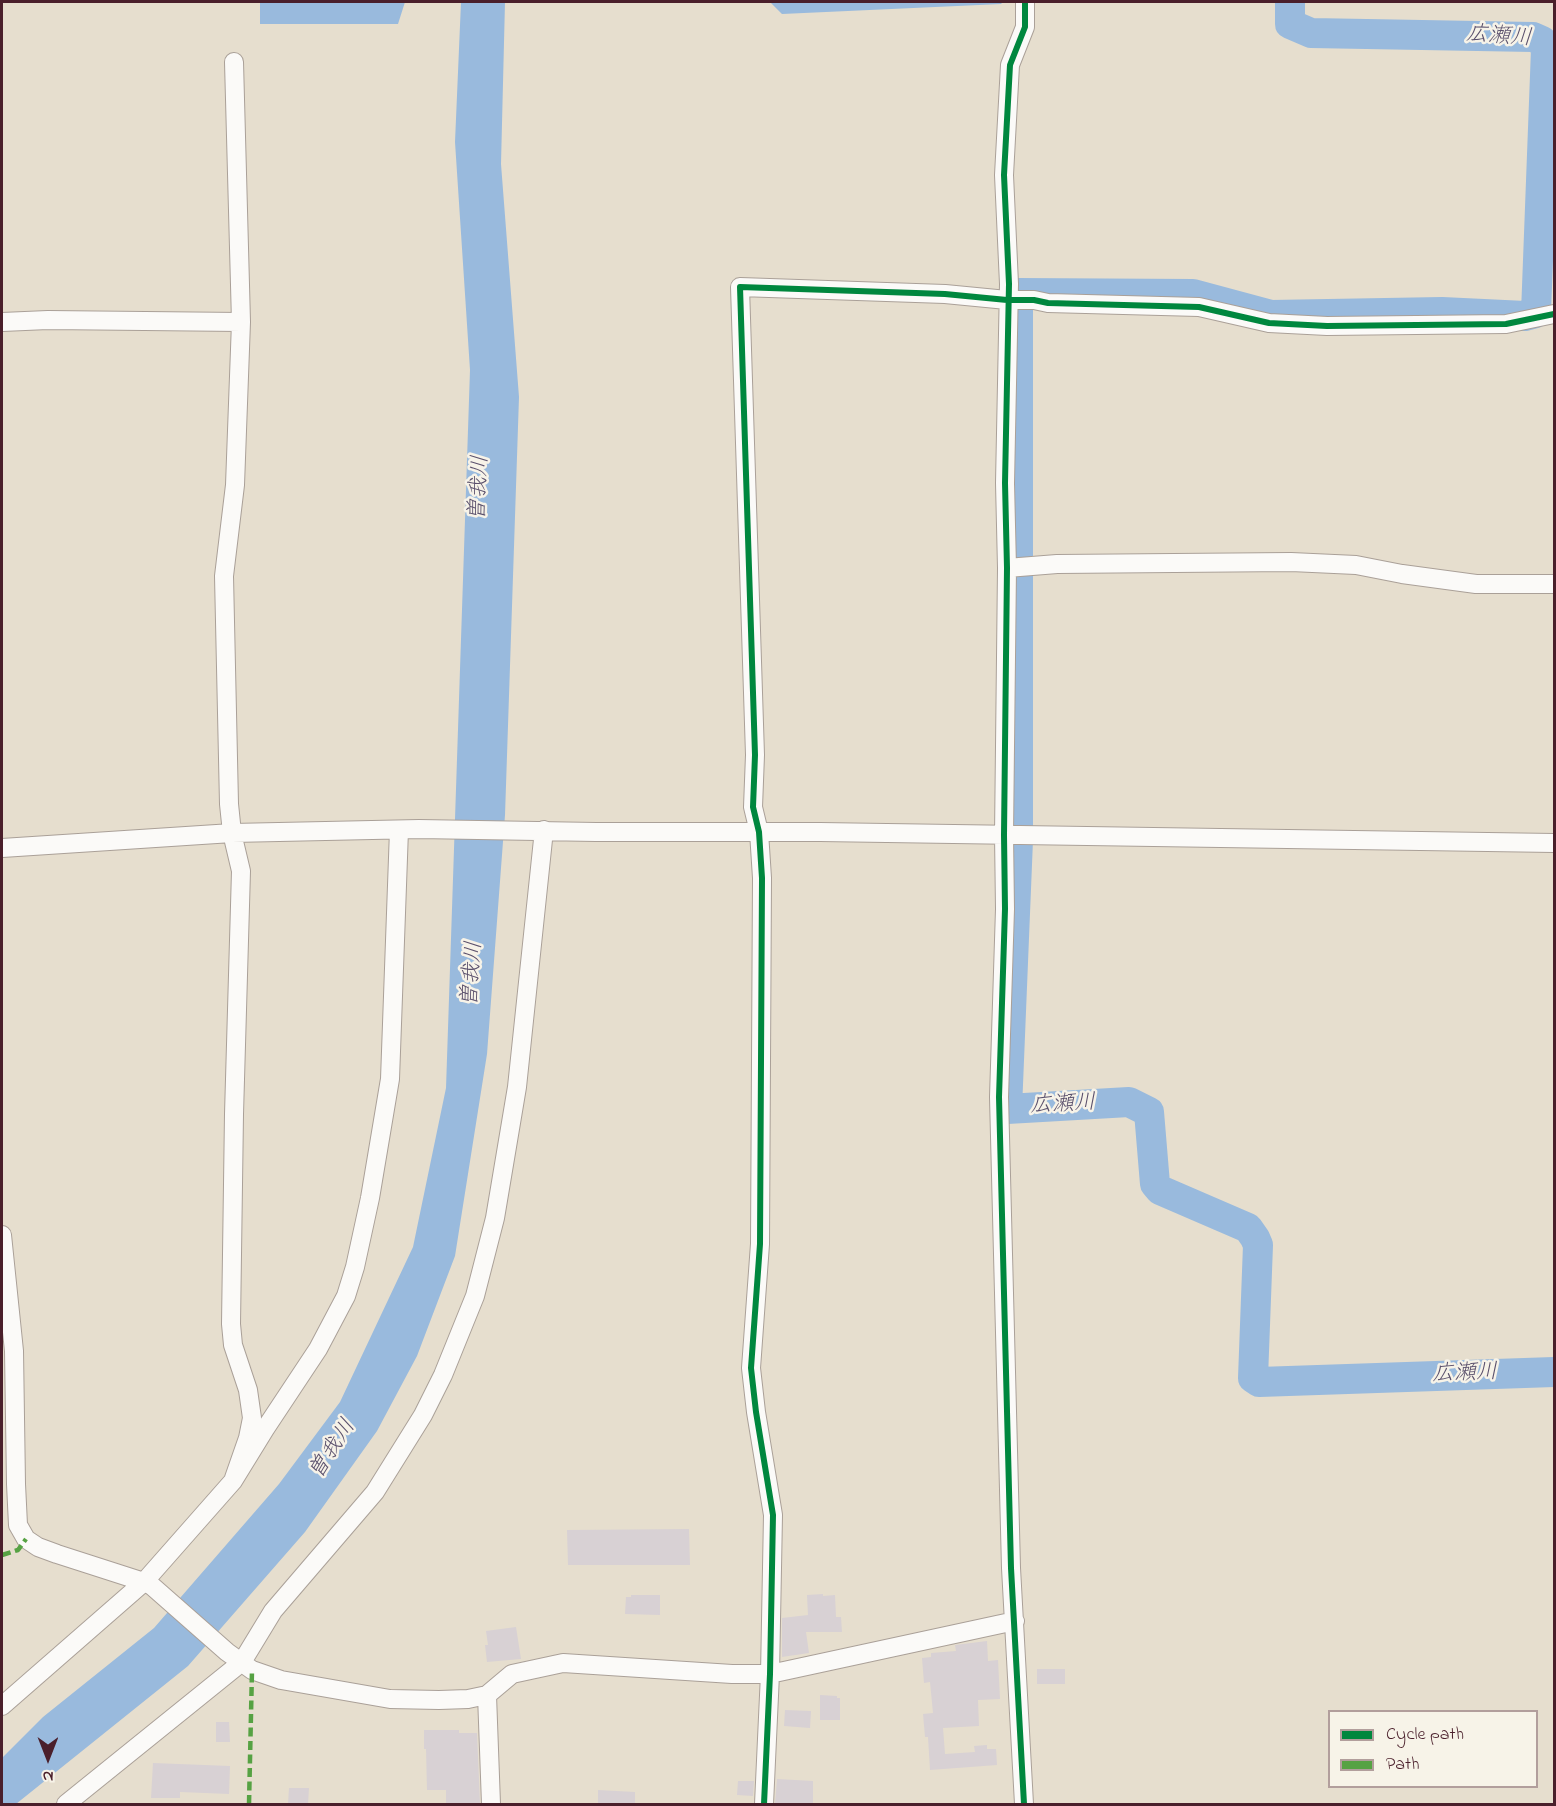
<!DOCTYPE html>
<html>
<head>
<meta charset="utf-8">
<style>
	body { margin:0 }
	#map { position:relative; width:1556px; height:1806px; overflow:hidden; background:#e6dece; font-family:"Indie Flower",sans-serif }
	canvas { display:block }
	.frame { position:absolute; inset:0; border:3px solid #4a1f2b; pointer-events:none }
	.legend { position:absolute; left:1328px; top:1710px; width:210px; height:78px; box-sizing:border-box; background:#f7f3e8; border:2px solid #b29e9c; margin:0; padding:8px 10px; list-style:none; font-size:18px; color:#4a1f2b }
	.legend li { display:flex; align-items:center; gap:12px; height:30px }
	.legend b { width:30px; border:2px solid #b29e9c }
	.north { position:absolute; left:18px; top:1728px; width:60px; height:60px; -webkit-text-stroke:4px #f7f3e8; paint-order:stroke; rotate:180deg; font-size:16px; font-weight:700; line-height:24px; text-align:center; color:#4a1f2b }
	.north::after { content:''; display:block; margin:auto; width:21px; height:27px; background:#4a1f2b; clip-path:polygon(50% 0,100% 100%,50% 72%,0 100%) }
</style>
</head>
<body>
<div id="map">
<canvas width="1556" height="1806"></canvas>
<div class="frame"></div>
<ul class="legend">
<li><b style="height:8px;background:#00873e"></b>Cycle path</li>
<li><b style="height:8px;background:#56a243"></b>Path</li>
</ul>
<div class="north">N</div>
</div>
<script>
const ctx = document.querySelector('canvas').getContext('2d');
ctx.lineJoin = 'round';
function fill(path, color) { ctx.fillStyle = color; ctx.fill(path, 'evenodd'); }
const shape = rows => new Path2D(rows.map(r => 'M' + r).join(''));
function stroke(path, color, width, dash) { ctx.strokeStyle = color; ctx.lineWidth = width; ctx.lineCap = dash ? 'butt' : 'round'; ctx.setLineDash(dash || []); ctx.stroke(path); }
function label(font, color, halo, rows, align = 'center') {
  ctx.font = font + ' "Indie Flower","Klee One",sans-serif'; ctx.lineWidth = 5; ctx.setLineDash([]); ctx.textBaseline = 'middle'; ctx.strokeStyle = halo; ctx.fillStyle = color; for (const [text, x, y, turn = 0] of rows) {
    ctx.save(); ctx.translate(x, y); ctx.rotate((+turn || 0) * Math.PI / 180); ctx.textAlign = isNaN(turn) ? turn : align; if (halo) ctx.strokeText(text, 0, 0); ctx.fillText(text, 0, 0); ctx.restore();
  }
}
fill(shape([
	[260,2,405,2,398,24,260,24],
	[461,2,505,2,501,164,519,397,505,815,487,1054,455,1256,417,1356,377,1431,305,1532,188,1666,16,1804,2,1804,2,1758,43,1717,154,1628,279,1484,340,1402,413,1247,446,1088,470,370,455,142],
	[770,2,1003,2,1001,4,782,14]
]), '#99badd');
stroke(shape([
	[1290,2,1290,24,1311,33,1533,37,1542,41,1546,49,1536,313,1525,316,1442,312,1271,315,1193,294,1018,293,1018,840,1007,1109,1129,1102,1149,1112,1155,1184,1160,1190,1248,1228,1255,1238,1258,1245,1253,1378,1259,1382,1554,1372]
]), '#99badd', 30);
fill(shape([
	[689,1529,690,1565,568,1565,567,1530],
	[823,1594,823,1596,835,1595,836,1617,841,1617,842,1632,806,1632,809,1653,782,1657,782,1618,808,1615,807,1595],
	[631,1595,660,1595,660,1615,625,1614,626,1597,631,1597],
	[516,1627,521,1659,487,1662,485,1645,488,1645,486,1631],
	[987,1641,988,1661,998,1660,1000,1699,978,1700,979,1726,943,1728,945,1754,975,1752,974,1746,987,1745,987,1749,996,1749,997,1765,930,1770,928,1737,925,1737,923,1714,933,1713,930,1682,924,1683,922,1658,931,1657,931,1653,956,1651,955,1645],
	[1037,1669,1065,1669,1065,1684,1037,1684],
	[820,1695,837,1696,837,1698,840,1698,840,1720,820,1720],
	[785,1710,811,1711,810,1728,784,1726],
	[216,1722,229,1722,230,1742,216,1742],
	[424,1730,459,1730,459,1733,477,1733,480,1804,446,1804,446,1790,427,1790,426,1749,424,1749],
	[153,1763,230,1766,229,1794,180,1792,180,1798,151,1798],
	[777,1779,813,1781,813,1804,775,1804],
	[738,1781,754,1781,753,1796,737,1795],
	[289,1788,309,1788,308,1804,288,1804],
	[598,1790,635,1792,635,1804,598,1804]
]), '#d8d1d4');
const minor = shape([
	[2,322,48,320,241,322],
	[1007,568,1057,564,1291,562,1356,565,1402,574,1476,584,1554,584],
	[2,848,232,833,419,829,596,832,820,832,1554,843],
	[2,1235,14,1351,16,1484,18,1525,26,1539,38,1547,57,1554,144,1582,152,1586,227,1652,252,1670,281,1680,390,1699,439,1700,468,1699,487,1695,512,1674,563,1663,732,1674,770,1674,1015,1621],
	[233,1481,248,1438,252,1418,248,1390,233,1345,231,1324,234,1114,241,871,232,833,229,804,224,576,235,485,241,322,234,62],
	[487,1695,491,1804],
	[2,1706,144,1582,233,1481,265,1429,318,1349,346,1296,355,1267,370,1198,390,1079,399,830],
	[66,1804,242,1662,273,1611,375,1492,423,1415,443,1375,475,1296,495,1218,517,1087,544,830],
	[764,1804,770,1674,773,1515,756,1412,751,1368,760,1244,762,878,759,832,753,807,755,755,740,287,945,294,1007,300,1034,300,1048,303,1199,307,1269,323,1327,326,1506,324,1554,314],
	[1024,1804,1011,1568,999,1097,1005,909,1004,835,1007,568,1005,483,1009,284,1004,175,1010,65,1025,27,1025,2]
]);
stroke(minor, '#aaa098', 20);
stroke(minor, '#fbfaf8', 18);
stroke(shape([
	[2,1555,18,1550,26,1539],
	[249,1804,252,1670]
]), '#56a243', 4.5, [9, 4.5]);
stroke(shape([
	[764,1804,770,1674,773,1515,756,1412,751,1368,760,1244,762,878,759,832,753,807,755,755,740,287,945,294,1007,300,1034,300,1048,303,1199,307,1269,323,1327,326,1506,324,1554,314],
	[1024,1804,1011,1568,999,1097,1005,909,1004,835,1007,568,1005,483,1009,284,1004,175,1010,65,1025,27,1025,2]
]), '#00873e', 6);
label('italic 22px', '#5a506c', '#f7f3e8', [
	["広瀬川",1499,38,4],
	["曽我川",481,488,-87],
	["曽我川",474,974,-86],
	["広瀬川",1063,1106,-3],
	["広瀬川",1465,1375,-2],
	["曽我川",334,1450,-57]
]);
</script>
</body>
</html>
